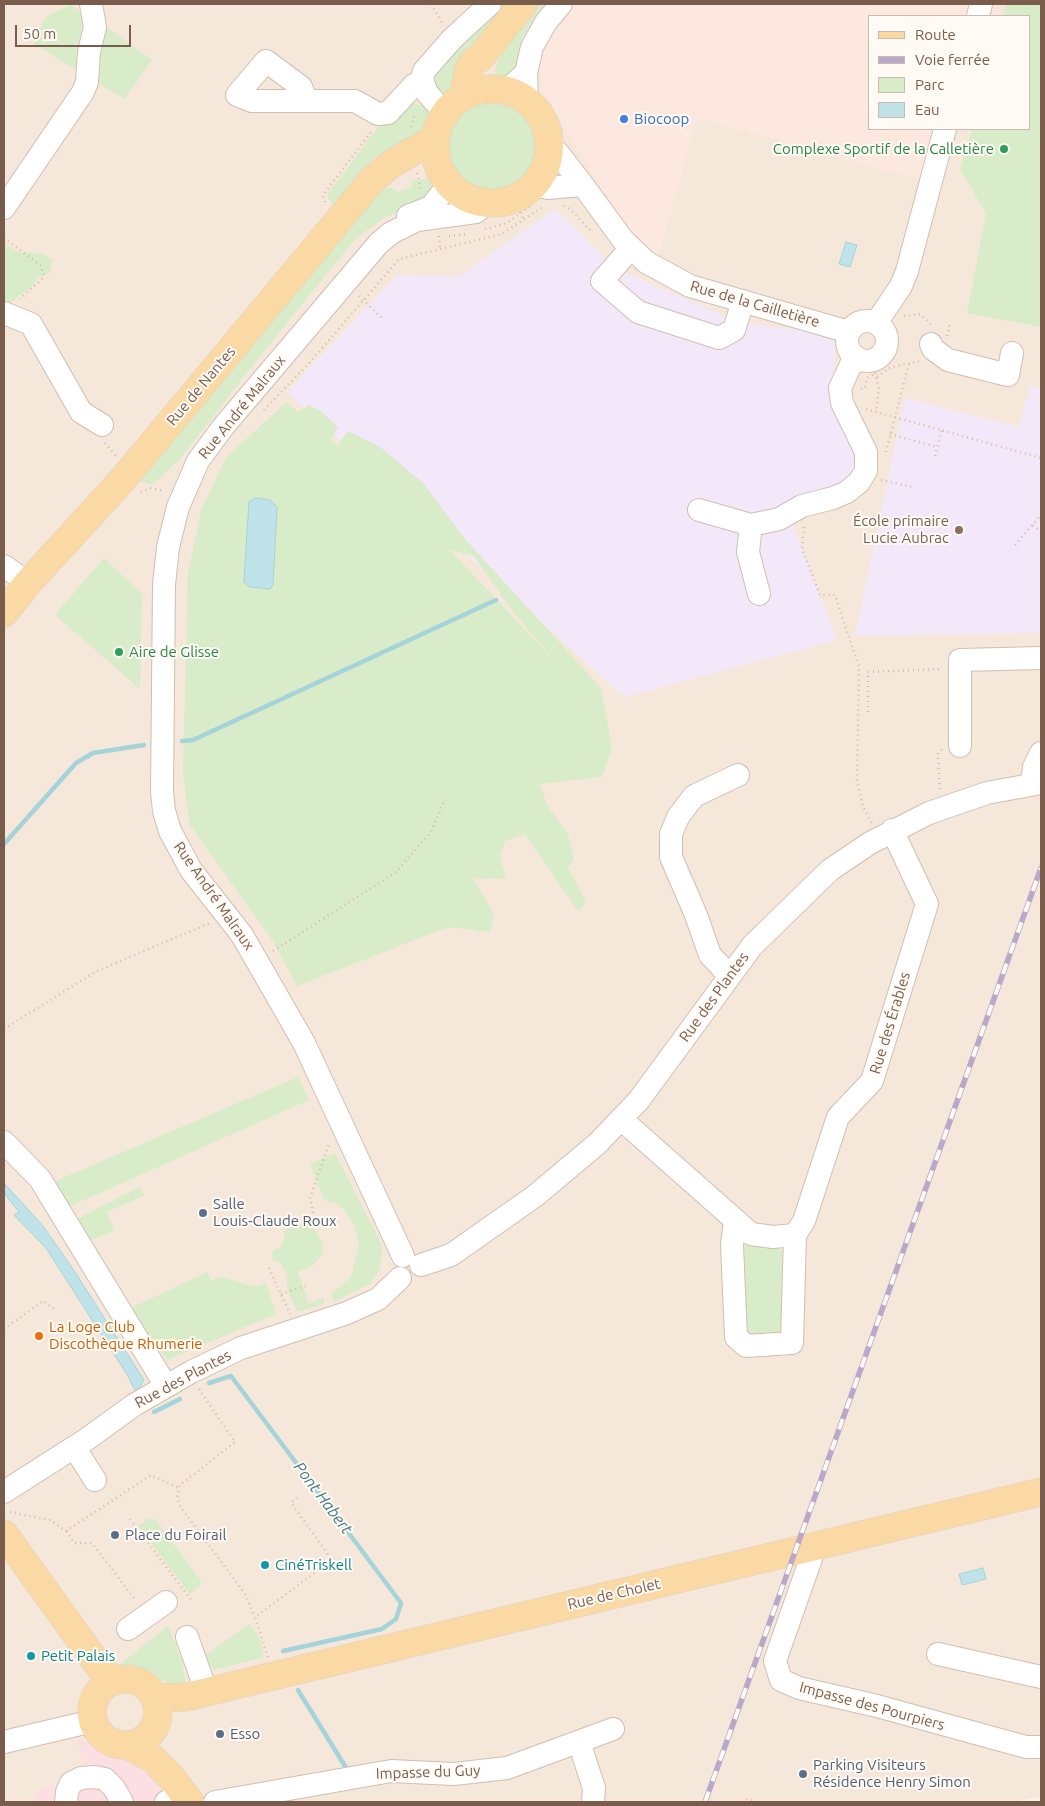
<!DOCTYPE html>
<html>
<head>
<meta charset="utf-8">
<style>
	body { margin:0 }
	#map { position:relative; width:1045px; height:1806px; overflow:hidden; background:#fdf6ec; font-family:Ubuntu,sans-serif }
	canvas { display:block }
	.frame { position:absolute; inset:0; border:5px solid #7a5c4d; pointer-events:none }
	.legend { position:absolute; left:868px; top:15px; width:162px; height:115px; box-sizing:border-box; background:#fffaf3; border:1px solid #cabbb1; margin:0; padding:6px 9px; list-style:none; font-size:15px; color:#7a5c4d }
	.legend li { display:flex; align-items:center; gap:10px; height:25px }
	.legend b { width:25px; border:1px solid #cabbb1 }
	.scale { position:absolute; left:15px; top:25px; width:116px; height:22px; box-sizing:border-box; border:2px solid #7a5c4d; border-top:0; padding-left:6px; font-size:15px; line-height:18px; white-space:nowrap; color:#7a5c4d; -webkit-text-stroke:4px #fffaf3; paint-order:stroke }
</style>
</head>
<body>
<div id="map">
<canvas width="1045" height="1806"></canvas>
<div class="frame"></div>
<ul class="legend">
<li><b style="height:6px;background:#fbd9a5"></b>Route</li>
<li><b style="height:6px;background:#b9a8c9"></b>Voie ferrée</li>
<li><b style="height:14px;background:#d8ecc9"></b>Parc</li>
<li><b style="height:14px;background:#bfe3e8"></b>Eau</li>
</ul>
<div class="scale">50 m</div>
</div>
<script>
const ctx = document.querySelector('canvas').getContext('2d');
ctx.lineJoin = 'round';
function fill(path, color) { ctx.fillStyle = color; ctx.fill(path, 'evenodd'); }
const shape = rows => new Path2D(rows.map(r => 'M' + r).join(''));
function stroke(path, color, width, dash) { ctx.strokeStyle = color; ctx.lineWidth = width; ctx.lineCap = dash ? 'butt' : 'round'; ctx.setLineDash(dash || []); ctx.stroke(path); }
function label(font, color, halo, rows, align = 'center') {
  ctx.font = font + ' Ubuntu,sans-serif'; ctx.lineWidth = 4; ctx.setLineDash([]); ctx.textBaseline = 'middle'; ctx.strokeStyle = halo; ctx.fillStyle = color; for (const [text, x, y, turn = 0] of rows) {
    ctx.save(); ctx.translate(x, y); ctx.rotate((+turn || 0) * Math.PI / 180); ctx.textAlign = isNaN(turn) ? turn : align; if (halo) ctx.strokeText(text, 0, 0); ctx.fillText(text, 0, 0); ctx.restore();
  }
}
fill(shape([
	[4,4,1041,4,1041,1797,1016,1802,4,1802],
	[869,16,1029,16,1029,129,869,129]
]), '#f5e8da');
fill(shape([
	[571,4,970,4,967,16,869,16,869,129,936,129,922,180,697,118,658,258,639,244,601,187,546,95,537,53]
]), '#fde8e0');
fill(shape([
	[555,209,615,268,740,323,835,334,834,396,862,454,856,474,823,494,784,502,837,640,624,697,287,392,397,275,460,276],
	[1031,385,1041,388,1041,633,855,636,905,398,1019,427]
]), '#f3e8fa');
fill(shape([
	[77,1738,145,1770,171,1802,35,1802,35,1793,85,1771]
]), '#fbdfe3');
fill(shape([
	[502,4,513,4,452,97,436,94,432,75],
	[536,4,543,4,522,38,518,56,518,71,505,80,498,79,495,69,508,37],
	[1007,4,1041,4,1041,327,967,313,986,213,960,169,972,129,1029,129,1029,16,1003,16],
	[70,5,82,13,83,21,76,54,78,71,33,43,46,17],
	[105,26,152,60,124,99,94,80],
	'444 148a49 49 0 1 1 98 0a49 49 0 1 1-98 0Z',
	[413,103,427,107,432,124,421,138,392,155,375,157,363,169,335,211,327,195,382,122],
	[430,178,433,184,431,193,416,206,386,217,356,238,260,356,181,458,153,484,135,481,378,187,392,188,398,192,412,187,411,181],
	[4,244,18,252,41,253,53,260,50,273,38,277,33,285,6,307,4,306],
	[286,402,298,412,309,405,319,410,338,427,331,440,337,446,348,431,380,447,423,483,464,538,601,688,612,748,602,777,540,784,547,805,568,834,574,860,568,867,586,902,578,911,525,834,505,841,500,856,506,879,473,878,494,914,490,932,448,927,297,986,273,941,189,824,183,772,188,573,201,510,226,458],
	[450,550,474,556,513,612,561,668],
	[104,558,142,594,140,689,55,615],
	[298,1077,309,1100,66,1208,51,1183],
	[335,1153,381,1243,382,1253,380,1269,370,1284,334,1302,331,1294,351,1277,359,1244,354,1225,344,1209,336,1203,324,1200,310,1164],
	[139,1187,145,1195,107,1212,114,1231,91,1240,87,1240,76,1222,79,1218],
	[299,1224,305,1224,315,1230,323,1244,322,1255,313,1265,298,1272,309,1304,324,1297,324,1304,297,1312,287,1288,287,1276,281,1264,272,1259,273,1251,281,1247,285,1236,283,1231],
	[773,1244,778,1246,782,1253,786,1329,783,1334,747,1340,739,1251,746,1245],
	[207,1272,211,1281,221,1276,255,1287,266,1283,276,1314,167,1360,131,1308],
	[148,1519,155,1519,201,1581,200,1586,190,1594,138,1526],
	[250,1624,261,1641,264,1657,214,1670,204,1656],
	[168,1626,182,1661,186,1686,155,1679,119,1665]
]), '#d8ecc9');
const water = shape([
	[846,242,857,245,850,267,839,264,846,242],
	[255,498,270,500,277,507,273,585,270,589,250,587,244,582,249,502,255,498],
	[4,1183,43,1226,73,1269,144,1380,140,1387,142,1392,137,1395,128,1376,46,1248,14,1215,19,1212,4,1193,4,1183],
	[983,1568,986,1579,962,1585,959,1574,983,1568]
]);
fill(water, '#bfe3e8');
stroke(water, '#a5d3da', 1);
stroke(shape([
	[182,741,193,740,496,600],
	[4,844,76,763,93,753,144,745],
	[209,1383,231,1376,401,1603,396,1619,382,1629,283,1651],
	[154,1412,180,1399],
	[298,1690,348,1771]
]), '#a5d3da', 4.5);
const minor = shape([
	[978,16,981,4],
	[506,91,526,73],
	[306,100,301,87,266,61,237,95,252,101,355,101,378,114,388,113,414,85,422,80],
	[527,101,526,73,532,47,546,22,561,4],
	[445,113,427,93,422,80,424,71,452,39,490,4],
	[549,146,558,153,585,188,623,240,646,262,690,286,849,332],
	[534,185,548,188,581,185],
	[4,208,83,92,87,82,89,52,95,27,91,4],
	[408,216,431,207,449,184],
	[631,248,602,281,638,312,719,338,734,330,743,301],
	[4,313,31,324,81,412,102,425],
	'847 341a20 20 0 1 1 40 0a20 20 0 1 1-40 0Z',
	[876,323,901,286,907,271,945,129],
	[931,344,933,349,948,360,1008,375,1012,353],
	[699,510,751,525,779,519,802,506,833,498,847,492,859,482,866,471,866,452,842,403,840,388,855,356],
	[751,525,748,552,759,594],
	[4,566,28,583],
	[960,746,960,660,1041,658],
	[1032,783,1034,767,1041,753],
	[730,976,710,955,696,915,671,857,671,834,678,817,694,796,738,775],
	[621,1119,751,1234,773,1237,795,1235,804,1221,838,1117,872,1081,927,904,892,830],
	[4,1142,40,1179,166,1386],
	[735,1221,732,1245,736,1337,746,1346,792,1343,795,1235],
	[403,1256,304,1043,242,935,191,870,170,831,164,811,162,792,164,585,168,547,178,507,198,461,223,427,379,243,391,233,417,220,476,212,487,203],
	[421,1265,451,1255,535,1196,597,1144,639,1100,752,946,830,870,870,843,929,813,987,793,1041,783],
	[74,1447,95,1480],
	[4,1492,87,1439,134,1405,191,1372,241,1348,347,1313,378,1299,400,1278],
	[815,1547,775,1661,781,1680,799,1688,877,1706,1026,1747,1041,1747],
	[128,1629,166,1602],
	[187,1637,206,1691],
	[938,1654,1041,1677],
	[4,1742,93,1721],
	[579,1742,594,1788,593,1802],
	[66,1802,67,1792,71,1783,81,1778,95,1777,105,1779,114,1788,122,1802],
	[166,1802,182,1792],
	[215,1802,391,1771,454,1774,507,1768,613,1729]
]);
const major = shape([
	'435 146a57 57 0 1 1 114 0a57 57 0 1 1-114 0Z',
	[464,96,468,72,473,62,480,58,523,4],
	[4,613,28,583,124,478,373,179,390,165,435,138],
	[4,1534,99,1666,114,1681],
	'92 1712a33 33 0 1 1 66 0a33 33 0 1 1-66 0Z',
	[155,1698,186,1697,1041,1492],
	[128,1745,153,1759,172,1778,190,1802]
]);
stroke(minor, '#d1beb0', 24);
stroke(major, '#dad1cd', 29);
stroke(shape([
	[431,4,443,24],
	[545,104,562,131],
	[411,127,415,113],
	[417,173,421,190],
	[513,199,524,220],
	[325,202,323,195,371,132],
	[564,206,570,209,591,231],
	[485,229,507,223,533,204],
	[439,236,440,247],
	[449,236,468,234],
	[4,238,41,266,44,277,20,299],
	[359,296,384,320],
	[904,316,920,314,931,325],
	[947,336,950,323],
	[874,368,879,389,876,411],
	[877,377,889,368,919,361],
	[861,389,865,388,867,378,875,373],
	[866,409,1041,458],
	[264,410,312,360,399,259,502,234,544,206],
	[890,434,937,447],
	[105,443,116,456],
	[886,452,909,364],
	[935,456,942,430],
	[881,480,913,487],
	[141,492,150,488,164,491],
	[1033,525,1041,532],
	[804,527,802,549,820,595,835,595,859,667,857,782,863,807,872,823],
	[1015,545,1041,515],
	[868,712,868,672,942,669],
	[940,789,938,754,942,749],
	[273,951,396,872,431,832,444,801],
	[4,1029,97,971,210,923],
	[313,1213,310,1198,329,1144],
	[269,1268,290,1314],
	[281,1294,306,1286],
	[4,1329,43,1301,56,1310],
	[199,1389,235,1442,180,1485,177,1497,180,1506,245,1594,255,1617],
	[10,1512,50,1520,66,1531,151,1475,179,1488],
	[130,1519,192,1601],
	[67,1531,74,1543,92,1543,136,1601],
	[268,1657,255,1617,332,1560,291,1503,297,1498],
	[746,1799,756,1802]
]), '#d9b8a5', 2.5, [1, 4]);
stroke(minor, '#fff', 22);
stroke(major, '#fbd9a5', 28);
const rail = shape([
	[705,1802,1041,868]
]);
stroke(rail, '#b9a8c9', 5.5);
stroke(rail, '#fffaf3', 4, [11]);
for (const [x, y, r, color] of [
	[624,119,5,"#3f7fe0"],
	[1004,149,5,"#2e9e5b"],
	[959,530,5,"#8d6e63"],
	[119,652,5,"#2e9e5b"],
	[203,1213,5,"#5c6f8a"],
	[39,1336,5,"#e8710a"],
	[115,1535,5,"#5c6f8a"],
	[265,1565,5,"#0f9aa8"],
	[31,1656,5,"#0f9aa8"],
	[220,1734,5,"#5c6f8a"],
	[803,1774,5,"#5c6f8a"]
]) { const dot = new Path2D(); dot.arc(x, y, r, 0, 2 * Math.PI); ctx.fillStyle = color; ctx.fill(dot); stroke(dot, '#fffaf3', 2); }
label('15px', '#366cbe', '#fffaf3', [
	["Biocoop",634,119]
], 'left');
label('15px', '#27864d', '#fffaf3', [
	["Complexe Sportif de la Calletière",994,149],
	["Aire de Glisse",129,652,"left"]
], 'right');
label('15px', '#7a5c4d', '#fffaf3', [
	["Rue de la Cailletière",755,304,16],
	["Rue de Nantes",201,386,-50],
	["Rue André Malraux",242,407,-51],
	["Rue André Malraux",214,896,55],
	["Rue des Plantes",714,997,-54],
	["Rue des Érables",890,1023,-73],
	["Rue des Plantes",183,1379,-28],
	["Rue de Cholet",614,1594,-13],
	["Impasse des Pourpiers",872,1706,15],
	["Impasse du Guy",428,1772,-2]
]);
label('15px', '#785e54', '#fffaf3', [
	["École primaire",949,521],
	["Lucie Aubrac",949,538]
], 'right');
label('15px', '#4e5e75', '#fffaf3', [
	["Salle",213,1204],
	["Louis-Claude Roux",213,1221],
	["Place du Foirail",125,1535],
	["Esso",230,1734],
	["Parking Visiteurs",813,1765],
	["Résidence Henry Simon",813,1782]
], 'left');
label('15px', '#c56008', '#fffaf3', [
	["La Loge Club",49,1327],
	["Discothèque Rhumerie",49,1344]
], 'left');
label('15px', '#0d838f', '#fffaf3', [
	["CinéTriskell",275,1565],
	["Petit Palais",41,1656]
], 'left');
label('italic 16px', '#437c86', '#fffaf3', [
	["Pont Habert",323,1498,53]
]);
</script>
</body>
</html>
